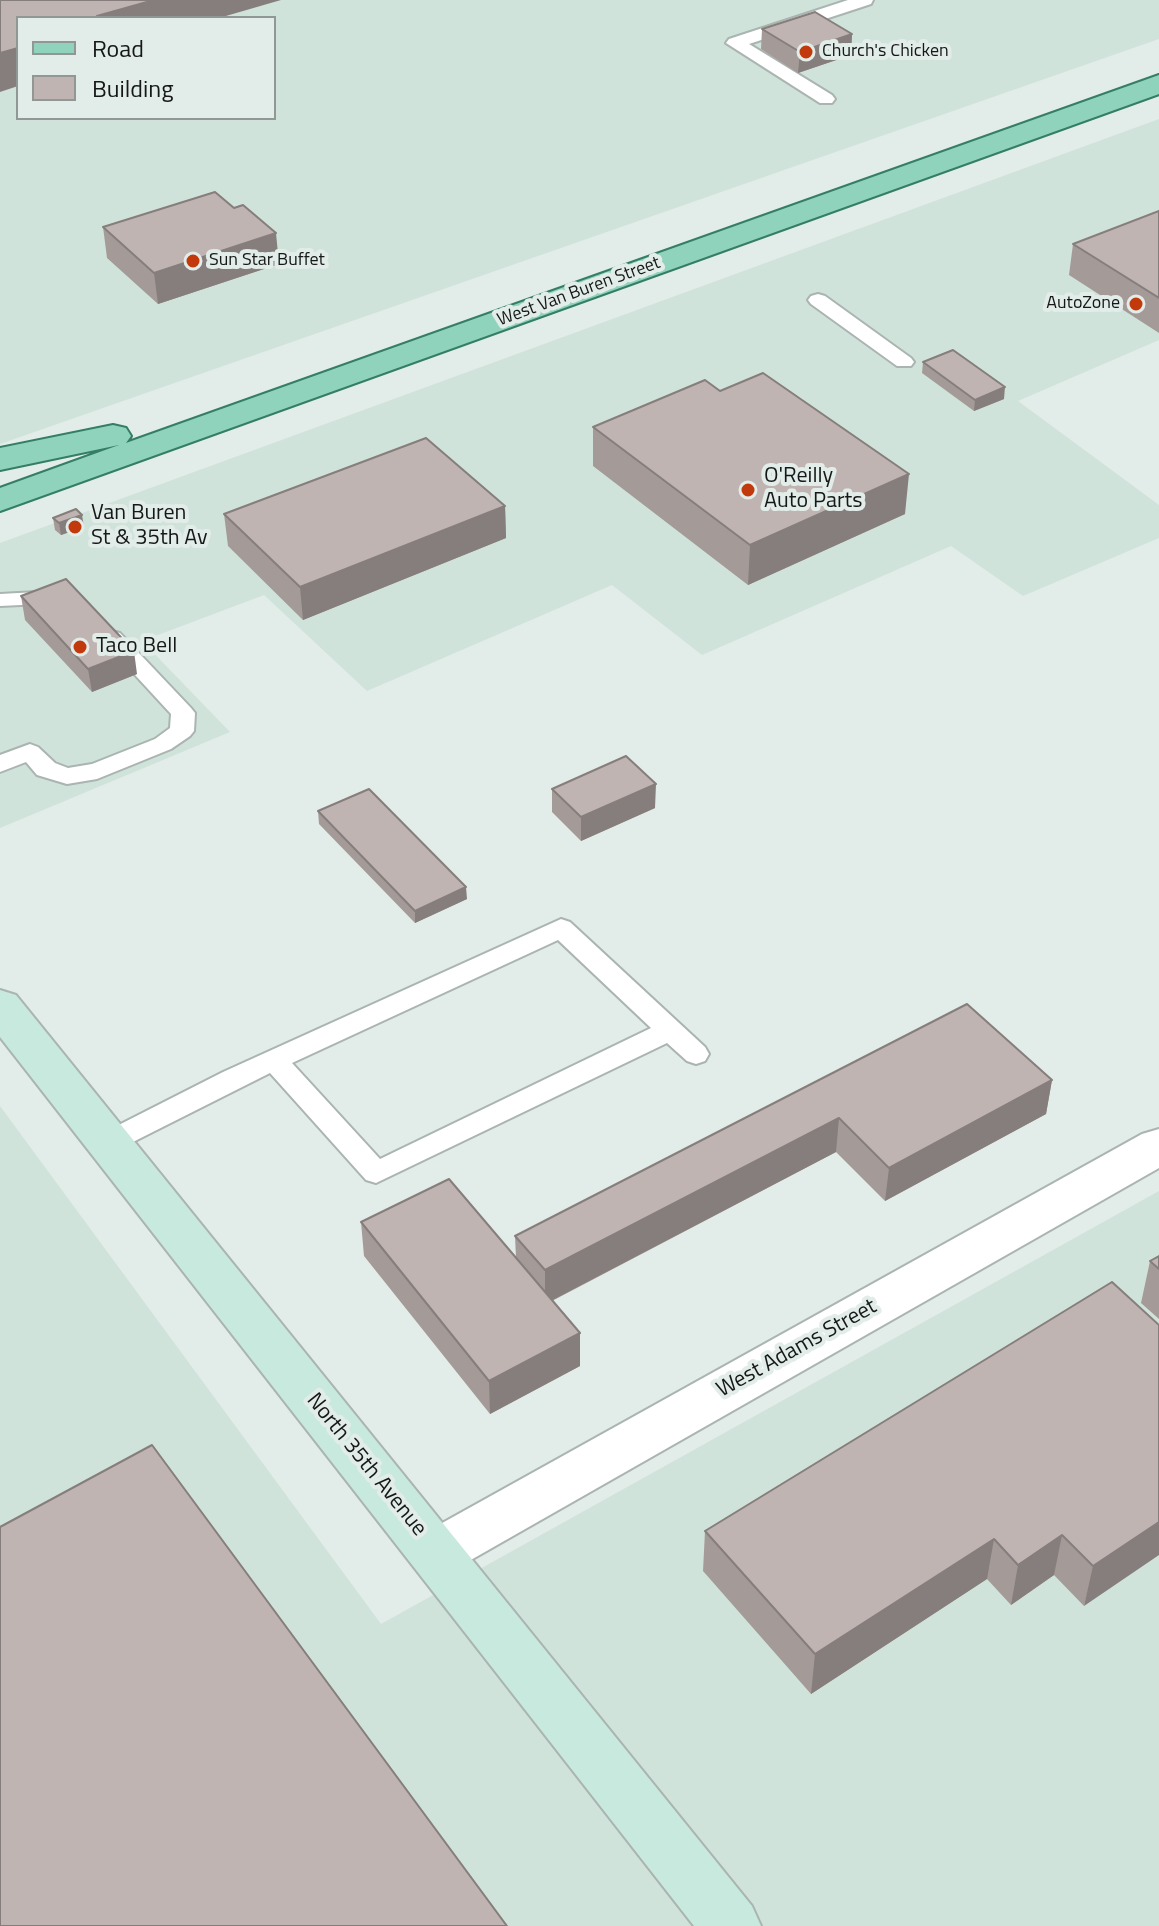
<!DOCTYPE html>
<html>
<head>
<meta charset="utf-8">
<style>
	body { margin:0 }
	#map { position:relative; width:1159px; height:1926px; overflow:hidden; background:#e2ece8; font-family:"Titillium Web",sans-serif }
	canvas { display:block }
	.legend { position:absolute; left:16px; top:16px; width:260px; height:104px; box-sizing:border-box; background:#e2ece8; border:2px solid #909794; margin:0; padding:10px 14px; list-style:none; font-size:24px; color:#151817 }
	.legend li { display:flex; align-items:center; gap:16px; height:40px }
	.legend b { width:40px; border:2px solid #909794 }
</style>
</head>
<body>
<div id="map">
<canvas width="1159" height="1926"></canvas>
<ul class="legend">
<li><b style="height:10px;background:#90d3bc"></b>Road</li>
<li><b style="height:22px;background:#bfb4b1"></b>Building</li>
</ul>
</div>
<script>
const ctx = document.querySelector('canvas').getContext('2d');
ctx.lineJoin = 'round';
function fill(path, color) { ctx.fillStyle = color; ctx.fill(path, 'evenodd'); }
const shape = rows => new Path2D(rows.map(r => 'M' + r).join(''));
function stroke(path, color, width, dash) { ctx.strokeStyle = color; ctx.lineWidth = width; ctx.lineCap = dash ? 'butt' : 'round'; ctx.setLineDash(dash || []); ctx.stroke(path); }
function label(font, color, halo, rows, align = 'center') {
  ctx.font = font + ' "Titillium Web",sans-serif'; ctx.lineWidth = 8; ctx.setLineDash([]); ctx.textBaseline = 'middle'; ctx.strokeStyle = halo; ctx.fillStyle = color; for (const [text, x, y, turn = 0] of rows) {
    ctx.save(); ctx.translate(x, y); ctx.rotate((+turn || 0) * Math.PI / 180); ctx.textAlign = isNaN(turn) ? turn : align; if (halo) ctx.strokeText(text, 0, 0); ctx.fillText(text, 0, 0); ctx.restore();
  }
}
fill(shape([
	[0,0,1159,0,1159,39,0,444],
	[18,18,274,18,274,118,18,118],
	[1159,119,1159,340,1018,401,1159,505,1159,538,1023,596,951,546,702,655,612,585,367,691,264,595,142,641,230,732,0,828,0,543],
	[0,1106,381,1624,1159,1191,1159,1926,0,1926]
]), '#d0e3db');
const lane = shape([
	[848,0,873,0,871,4,749,44,832,95,835,99,832,103,820,103,726,43,729,39,848,0],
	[818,294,825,296,911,358,914,362,911,366,897,366,811,304,808,300,811,296,818,294],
	[55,591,63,593,66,598,63,603,0,606,0,594,55,591],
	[112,631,120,633,191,708,195,713,194,731,190,736,171,749,97,779,67,784,37,775,26,762,0,772,0,755,30,744,38,747,55,763,68,768,92,764,155,739,170,728,171,714,101,638,104,633,112,631],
	[561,919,570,922,705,1047,709,1054,705,1061,696,1064,687,1061,667,1043,376,1183,366,1180,270,1073,119,1149,109,1152,99,1149,95,1142,99,1135,223,1072,561,919],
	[558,940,651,1028,380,1159,292,1063,558,940]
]);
const street = shape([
	[1159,1129,1159,1168,455,1569,436,1576,417,1569,409,1553,417,1537,1142,1134,1159,1129]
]);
const secondary = shape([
	[0,990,16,995,752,1906,761,1926,694,1926,0,1037,0,990]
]);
const primary = shape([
	[1159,75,1159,94,0,511,0,488,119,445,0,470,0,448,113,425,126,428,131,436,126,443,1159,75]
]);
stroke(lane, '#aab4b0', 4);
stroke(street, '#aab4b0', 4);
stroke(secondary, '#aab4b0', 4);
stroke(primary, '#357e66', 4);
fill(lane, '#fff');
fill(street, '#fff');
fill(secondary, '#c8e9de');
fill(primary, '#90d3bc');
fill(shape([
	[762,29,852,34,851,55,798,73,761,49],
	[1159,211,1159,333,1069,275,1073,244],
	[103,227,279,264,158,304,107,258],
	[923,362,1004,399,974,411,922,373],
	[593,427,905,514,748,585,593,466],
	[505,506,506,538,303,620,228,546,224,514],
	[53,518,84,527,61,535,55,530],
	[21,596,137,674,92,692,25,620],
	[552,789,655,808,581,841,552,812],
	[318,811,467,899,415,923,319,824],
	[967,1004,1052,1080,1046,1114,885,1201,836,1152,552,1301,580,1366,490,1414,364,1256,361,1222,516,1258,515,1236],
	[1159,1256,1159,1319,1141,1303,1150,1261],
	[1159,1325,1084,1606,1054,1575,1011,1605,987,1579,811,1694,703,1571,705,1531]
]), '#a49b98');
fill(shape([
	[154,0,281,0,219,18,97,18,97,16],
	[852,34,851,55,798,73,800,52],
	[18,48,18,86,0,92,0,53],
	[276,233,279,264,158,304,154,273],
	[1005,387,1004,399,974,411,975,400],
	[909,474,905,514,748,585,750,545],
	[505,506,506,538,303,620,300,587],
	[82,515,84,527,61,535,59,523],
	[134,651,137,674,92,692,88,669],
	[656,784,655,808,581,841,581,817],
	[466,887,467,899,415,923,415,911],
	[1052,1080,1046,1114,885,1201,889,1168],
	[839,1118,836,1152,545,1304,545,1270],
	[580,1333,580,1366,490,1414,489,1381],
	[1159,1522,1159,1555,1084,1606,1093,1566],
	[1062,1535,1054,1575,1011,1605,1018,1565],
	[994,1539,987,1579,811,1694,815,1654]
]), '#867e7c');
const building = shape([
	[0,0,154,0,97,16,99,18,18,18,18,48,0,53,0,0],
	[815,12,852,34,800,52,762,29,815,12],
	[215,192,234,208,243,205,276,233,154,273,103,227,215,192],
	[1159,211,1159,298,1073,244,1159,211],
	[953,350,1005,387,975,400,923,362,953,350],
	[763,373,909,474,750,545,593,427,705,380,720,391,763,373],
	[426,438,505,506,300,587,224,514,426,438],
	[76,509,82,515,59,523,53,518,76,509],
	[66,579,134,651,88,669,21,596,66,579],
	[626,756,656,784,581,817,552,789,626,756],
	[369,789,466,887,415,911,318,811,369,789],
	[967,1004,1052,1080,889,1168,839,1118,545,1270,515,1236,967,1004],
	[449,1179,580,1333,489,1381,361,1222,449,1179],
	[1159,1256,1159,1269,1150,1261,1159,1256],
	[1112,1282,1159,1325,1159,1522,1093,1566,1062,1535,1018,1565,994,1539,815,1654,705,1531,1112,1282],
	[152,1445,507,1926,0,1926,0,1527,152,1445]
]);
fill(building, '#bfb4b1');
stroke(building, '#867e7c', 2);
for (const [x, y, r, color] of [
	[806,52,8,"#c23a0b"],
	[193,261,8,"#c23a0b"],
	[1136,304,8,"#c23a0b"],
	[748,490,8,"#c23a0b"],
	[75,527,8,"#c23a0b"],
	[80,647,8,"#c23a0b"]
]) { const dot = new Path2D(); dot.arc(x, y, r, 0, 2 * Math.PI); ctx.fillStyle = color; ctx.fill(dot); stroke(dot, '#e2ece8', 3); }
label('18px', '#151817', '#e2ece8', [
	["Church's Chicken",822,52],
	["Sun Star Buffet",209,261],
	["AutoZone",1120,304,"right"]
], 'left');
label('18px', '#151817', '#e2ece8', [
	["West Van Buren Street",579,292,-20]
]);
label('22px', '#151817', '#e2ece8', [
	["O'Reilly",764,477],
	["Auto Parts",764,502],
	["Van Buren",91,514],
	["St & 35th Av",91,539],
	["Taco Bell",96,647]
], 'left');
label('22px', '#151817', '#e2ece8', [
	["West Adams Street",797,1349,-29],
	["North 35th Avenue",366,1465,51]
]);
</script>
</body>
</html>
